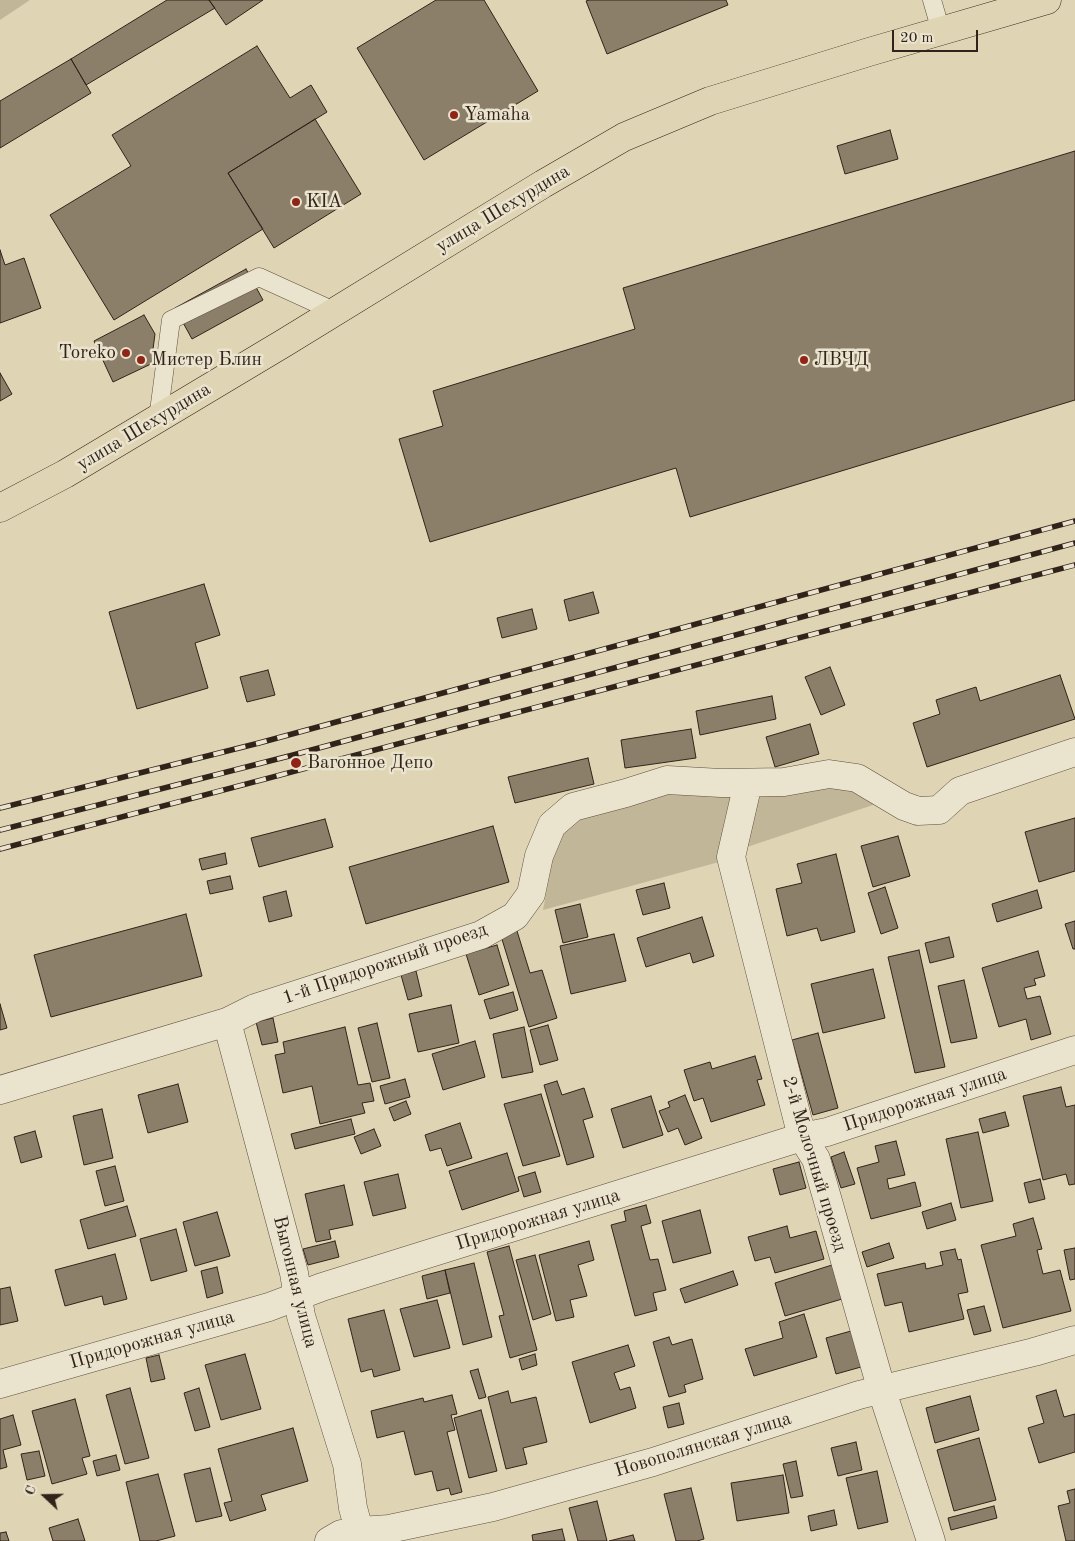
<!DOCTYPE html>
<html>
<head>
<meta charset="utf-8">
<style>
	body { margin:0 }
	#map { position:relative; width:1075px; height:1541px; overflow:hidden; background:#dfd4b3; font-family:"Old Standard TT",serif }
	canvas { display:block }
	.north { position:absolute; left:20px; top:1471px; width:50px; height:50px; -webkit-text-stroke:4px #eae3ce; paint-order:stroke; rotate:291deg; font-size:14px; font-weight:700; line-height:20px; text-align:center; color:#32231a }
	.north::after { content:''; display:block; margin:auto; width:18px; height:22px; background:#32231a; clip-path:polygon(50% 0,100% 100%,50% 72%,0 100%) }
	.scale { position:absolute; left:892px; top:30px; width:86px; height:22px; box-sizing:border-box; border:2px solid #32231a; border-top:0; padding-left:6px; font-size:15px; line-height:18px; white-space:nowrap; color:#32231a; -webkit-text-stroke:4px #eae3ce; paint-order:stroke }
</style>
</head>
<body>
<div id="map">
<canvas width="1075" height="1541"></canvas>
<div class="north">С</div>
<div class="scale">20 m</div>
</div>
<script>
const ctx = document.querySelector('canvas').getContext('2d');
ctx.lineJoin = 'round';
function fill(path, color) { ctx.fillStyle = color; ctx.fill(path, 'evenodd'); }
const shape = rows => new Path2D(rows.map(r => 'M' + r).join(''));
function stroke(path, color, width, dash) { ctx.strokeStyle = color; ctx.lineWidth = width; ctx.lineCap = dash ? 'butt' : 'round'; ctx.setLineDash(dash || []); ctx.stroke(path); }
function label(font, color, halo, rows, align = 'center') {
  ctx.font = font + ' "Old Standard TT",serif'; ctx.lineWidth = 5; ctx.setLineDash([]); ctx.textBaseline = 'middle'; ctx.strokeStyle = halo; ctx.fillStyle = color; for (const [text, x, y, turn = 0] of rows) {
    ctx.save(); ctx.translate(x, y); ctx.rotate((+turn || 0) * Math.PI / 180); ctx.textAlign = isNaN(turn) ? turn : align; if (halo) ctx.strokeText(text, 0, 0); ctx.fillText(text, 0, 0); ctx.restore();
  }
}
fill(shape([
	[0,0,30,0,0,20],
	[839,783,879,803,741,849,719,862,543,910,557,838,577,816,662,792]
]), '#c2b699');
const building = shape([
	[167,0,209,0,215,8,86,85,71,59,167,0],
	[209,0,263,0,226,25,209,0],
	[436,0,484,0,538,91,424,160,357,48,436,0],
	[589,0,726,0,728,5,607,54,586,1,589,0],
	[257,46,290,98,311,85,327,112,228,173,263,229,114,320,50,215,131,166,112,135,257,46],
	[71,59,91,93,0,148,0,101,71,59],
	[315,119,361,194,274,248,228,173,315,119],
	[890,130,898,159,845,174,837,146,890,130],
	[1075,151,1075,400,690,517,676,468,430,542,399,439,443,426,433,391,635,329,623,288,1075,151],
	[0,250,5,265,24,258,41,308,0,323,0,250],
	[246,269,263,300,192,339,175,308,246,269],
	[144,315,155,334,151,364,113,382,94,341,144,315],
	[0,373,12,394,0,401,0,373],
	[204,584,220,635,195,643,208,688,137,709,109,612,204,584],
	[593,592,599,613,569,621,564,600,593,592],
	[532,609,537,629,502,638,497,618,532,609],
	[830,667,845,705,821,715,805,677,830,667],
	[268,670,275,695,247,702,240,677,268,670],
	[1060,675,1075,719,927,767,913,723,940,714,936,700,976,687,980,701,1060,675],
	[772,696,776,719,700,735,696,711,772,696],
	[810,724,819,754,775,767,766,737,810,724],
	[691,729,696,758,625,768,621,740,691,729],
	[588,758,594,784,515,803,508,777,588,758],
	[1075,818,1075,871,1039,882,1025,832,1075,818],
	[325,819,333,847,259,867,251,838,325,819],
	[493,826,509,882,366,924,349,867,493,826],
	[898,836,910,876,873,887,861,846,898,836],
	[225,853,227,864,202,870,199,859,225,853],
	[836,854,855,932,821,941,817,928,787,936,776,889,802,883,797,864,836,854],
	[230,876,233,889,210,894,207,881,230,876],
	[664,883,670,908,643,915,636,890,664,883],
	[885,887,898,928,881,934,868,893,885,887],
	[1037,890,1042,908,997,922,992,904,1037,890],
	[286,891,292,916,269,922,263,897,286,891],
	[580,904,588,937,563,943,555,910,580,904],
	[186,914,202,976,51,1017,34,955,186,914],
	[702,917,714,956,693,963,690,953,646,967,637,938,702,917],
	[1075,921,1075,949,1073,949,1065,924,1075,921],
	[517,931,530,973,542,970,557,1018,529,1027,501,936,517,931],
	[614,934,626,981,571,994,560,946,614,934],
	[949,937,954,957,930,963,925,943,949,937],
	[497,945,509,985,479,995,466,954,497,945],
	[919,950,945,1067,915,1073,888,957,919,950],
	[1038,951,1045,976,1034,979,1036,985,1024,988,1027,999,1040,996,1051,1034,1031,1040,1026,1019,999,1027,982,968,1038,951],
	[873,969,885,1018,823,1033,811,984,873,969],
	[416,971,422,996,408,1000,401,975,416,971],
	[964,980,977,1038,951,1043,938,986,964,980],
	[513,992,518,1010,490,1019,484,1000,513,992],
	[0,1004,7,1028,0,1030,0,1004],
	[451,1005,459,1043,418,1052,409,1014,451,1005],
	[273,1018,278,1042,262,1045,256,1022,273,1018],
	[377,1023,390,1078,372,1082,358,1028,377,1023],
	[548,1025,558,1060,540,1065,530,1030,548,1025],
	[345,1027,358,1085,370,1083,374,1101,362,1103,365,1113,320,1124,312,1086,283,1093,275,1055,285,1053,283,1042,345,1027],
	[524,1027,533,1072,502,1078,493,1034,524,1027],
	[818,1033,838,1108,813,1115,792,1040,818,1033],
	[475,1041,485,1077,443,1090,432,1054,475,1041],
	[755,1056,762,1079,757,1080,765,1105,711,1122,703,1098,694,1101,684,1070,710,1062,712,1069,755,1056],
	[405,1079,410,1097,385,1104,380,1086,405,1079],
	[557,1081,562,1095,584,1088,593,1117,583,1120,594,1157,567,1165,544,1085,557,1081],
	[178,1084,188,1122,148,1133,138,1095,178,1084],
	[1061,1087,1066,1107,1075,1105,1075,1184,1069,1185,1066,1174,1043,1180,1023,1096,1061,1087],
	[541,1094,560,1156,523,1166,504,1104,541,1094],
	[685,1095,702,1138,685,1145,678,1128,668,1132,659,1111,670,1107,668,1102,685,1095],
	[651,1096,663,1135,623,1148,611,1109,651,1096],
	[406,1101,411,1114,394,1121,389,1108,406,1101],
	[102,1109,113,1158,84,1165,73,1116,102,1109],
	[1005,1112,1009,1126,983,1133,979,1119,1005,1112],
	[351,1119,355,1134,295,1149,291,1134,351,1119],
	[460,1123,472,1158,447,1166,441,1148,430,1151,425,1135,460,1123],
	[374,1129,381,1146,361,1154,354,1137,374,1129],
	[35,1131,42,1157,21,1163,14,1137,35,1131],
	[978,1132,993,1201,961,1208,946,1139,978,1132],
	[896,1141,905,1175,887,1179,889,1189,915,1182,921,1206,871,1219,857,1168,879,1162,875,1146,896,1141],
	[844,1152,855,1184,841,1188,831,1157,844,1152],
	[507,1153,519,1191,462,1210,449,1171,507,1153],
	[799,1162,806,1188,780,1195,773,1169,799,1162],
	[115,1166,124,1201,105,1206,96,1171,115,1166],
	[535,1172,541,1192,524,1197,518,1177,535,1172],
	[398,1174,406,1208,373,1216,364,1182,398,1174],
	[1040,1179,1045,1199,1029,1203,1024,1183,1040,1179],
	[344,1185,353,1225,329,1230,331,1239,316,1242,305,1194,344,1185],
	[951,1203,956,1220,927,1229,922,1212,951,1203],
	[646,1205,651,1223,641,1226,650,1260,658,1259,666,1290,653,1293,657,1310,635,1316,611,1225,626,1221,624,1211,646,1205],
	[127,1206,136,1236,88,1249,80,1220,127,1206],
	[700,1210,711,1253,673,1263,662,1221,700,1210],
	[217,1212,230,1256,195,1266,183,1222,217,1212],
	[1033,1218,1042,1249,1037,1250,1043,1274,1060,1270,1071,1311,1003,1328,981,1245,1016,1236,1013,1224,1033,1218],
	[787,1226,790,1238,816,1231,824,1259,775,1273,770,1257,755,1261,748,1237,787,1226],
	[176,1229,187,1271,151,1281,140,1239,176,1229],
	[335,1241,339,1257,308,1265,303,1249,335,1241],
	[589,1241,594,1260,578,1265,587,1296,570,1300,574,1317,556,1321,539,1255,589,1241],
	[889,1243,894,1258,867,1267,862,1252,889,1243],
	[509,1246,537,1350,510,1358,499,1316,504,1315,487,1252,509,1246],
	[1075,1248,1075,1279,1070,1280,1064,1250,1075,1248],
	[955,1249,958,1260,961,1259,968,1292,958,1294,964,1319,909,1332,902,1302,885,1306,877,1274,925,1263,926,1269,943,1265,940,1252,955,1249],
	[115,1254,127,1299,104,1305,102,1296,65,1306,55,1270,115,1254],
	[535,1255,551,1314,533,1320,516,1260,535,1255],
	[474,1263,492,1337,463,1345,445,1270,474,1263],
	[832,1265,842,1299,785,1316,775,1283,832,1265],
	[217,1267,223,1293,207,1298,201,1271,217,1267],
	[445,1270,450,1293,427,1299,422,1276,445,1270],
	[733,1271,738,1285,685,1303,680,1289,733,1271],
	[10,1287,18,1321,0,1325,0,1289,10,1287],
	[437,1300,450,1348,414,1357,400,1309,437,1300],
	[984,1306,991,1331,974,1335,967,1310,984,1306],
	[384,1310,400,1370,374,1377,372,1369,361,1372,348,1319,384,1310],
	[804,1314,817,1357,754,1376,745,1349,783,1338,779,1322,804,1314],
	[851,1331,861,1367,836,1374,826,1338,851,1331],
	[669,1337,672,1345,692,1339,703,1379,684,1385,686,1392,669,1397,653,1342,669,1337],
	[628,1345,635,1366,614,1373,620,1390,630,1387,636,1408,590,1423,572,1362,628,1345],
	[245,1354,261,1409,221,1420,205,1365,245,1354],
	[535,1354,537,1365,522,1370,519,1359,535,1354],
	[159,1355,165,1379,151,1382,146,1358,159,1355],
	[478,1369,486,1397,479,1399,470,1371,478,1369],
	[130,1388,149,1458,125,1464,106,1395,130,1388],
	[199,1388,210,1427,195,1431,184,1393,199,1388],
	[1056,1390,1064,1417,1075,1414,1075,1452,1039,1463,1028,1428,1044,1423,1036,1396,1056,1390],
	[508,1391,511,1403,536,1397,547,1442,523,1448,527,1464,506,1469,488,1397,508,1391],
	[452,1395,457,1414,451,1415,455,1430,447,1432,462,1492,451,1495,449,1488,437,1491,432,1471,415,1475,404,1431,377,1438,371,1411,423,1398,424,1402,452,1395],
	[970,1396,979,1430,935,1443,926,1408,970,1396],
	[75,1399,90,1456,82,1458,87,1474,52,1484,32,1411,75,1399],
	[679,1403,684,1424,668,1428,663,1407,679,1403],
	[481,1410,497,1471,469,1478,454,1418,481,1410],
	[13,1415,21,1445,3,1450,7,1467,0,1469,0,1419,13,1415],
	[293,1428,308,1481,261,1495,266,1510,230,1521,224,1503,232,1501,218,1449,293,1428],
	[979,1438,996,1500,954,1511,937,1450,979,1438],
	[856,1442,862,1470,838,1476,831,1448,856,1442],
	[39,1451,45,1476,27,1480,21,1454,39,1451],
	[116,1455,120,1470,97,1476,93,1461,116,1455],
	[796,1461,803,1496,791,1498,783,1464,796,1461],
	[210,1468,222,1516,196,1522,184,1474,210,1468],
	[877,1471,888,1522,858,1529,846,1478,877,1471],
	[158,1474,175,1536,156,1541,140,1541,126,1482,158,1474],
	[783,1475,789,1513,737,1521,731,1483,783,1475],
	[691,1488,704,1539,697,1541,676,1541,664,1494,691,1488],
	[1075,1489,1075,1541,1066,1541,1058,1506,1070,1503,1067,1491,1075,1489],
	[597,1501,607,1541,578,1541,569,1508,597,1501],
	[994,1506,997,1518,951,1530,948,1518,994,1506],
	[834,1510,837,1525,811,1531,808,1516,834,1510],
	[78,1519,85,1541,53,1541,49,1528,78,1519],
	[562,1529,565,1541,533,1541,532,1535,562,1529],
	[6,1532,9,1541,0,1541,0,1533,6,1532],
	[633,1535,635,1541,609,1541,633,1535]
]);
fill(building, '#8c7f6a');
stroke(building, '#32231a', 1);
const lane = shape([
	[932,0,941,31],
	[158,419,171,320,259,277,336,312]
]);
const street = shape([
	[748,783,731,857,802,1137,816,1159,882,1391,931,1541],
	[227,1022,294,1273,301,1316,347,1464,353,1508,362,1541],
	[0,1090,227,1022,255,1008,481,935,515,916,531,894,539,856,552,825,573,807,626,793,667,780,721,783,784,782,829,774,857,778,904,806,918,811,939,810,960,791,1075,752],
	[0,1384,269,1307,322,1287,802,1137,827,1132,1075,1050],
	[329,1541,341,1534,360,1531,389,1529,493,1507,653,1462,859,1395,1034,1352,1075,1340]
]);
const primary = shape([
	[0,508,65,474,284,343,543,184,624,137,710,101,869,52,1047,0]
]);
stroke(lane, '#5d4f40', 19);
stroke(street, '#5d4f40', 29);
stroke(primary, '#32231a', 29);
stroke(lane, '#eae3ce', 18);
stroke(street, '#eae3ce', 28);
stroke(primary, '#dfd4b3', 28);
const rail = shape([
	[0,808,259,743,1075,521],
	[0,830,293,755,1075,543],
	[0,849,1075,565]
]);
stroke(rail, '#32231a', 5.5);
stroke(rail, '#eae3ce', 4, [11]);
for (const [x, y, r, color] of [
	[454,115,5,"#8f2418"],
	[296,202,5,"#8f2418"],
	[126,353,5,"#8f2418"],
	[141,360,5,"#8f2418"],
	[804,360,5,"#8f2418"],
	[296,763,6,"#8f2418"]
]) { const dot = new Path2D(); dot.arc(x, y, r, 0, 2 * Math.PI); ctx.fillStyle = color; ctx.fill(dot); stroke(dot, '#eae3ce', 2); }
label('19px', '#32231a', '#eae3ce', [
	["Yamaha",464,115],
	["KIA",306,202],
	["Toreko",116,353,"right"],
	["Мистер Блин",151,360],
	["ЛВЧД",814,360],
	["Вагонное Депо",307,763]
], 'left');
label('19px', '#32231a', '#eae3ce', [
	["улица Шехурдина",503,209,-31],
	["улица Шехурдина",144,427,-31],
	["1-й Придорожный проезд",385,964,-19],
	["Придорожная улица",925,1100,-18],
	["2-й Молочный проезд",814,1164,73],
	["Придорожная улица",538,1220,-17],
	["Выгонная улица",295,1282,76],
	["Придорожная улица",152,1340,-16],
	["Новополянская улица",703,1445,-17]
]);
</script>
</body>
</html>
